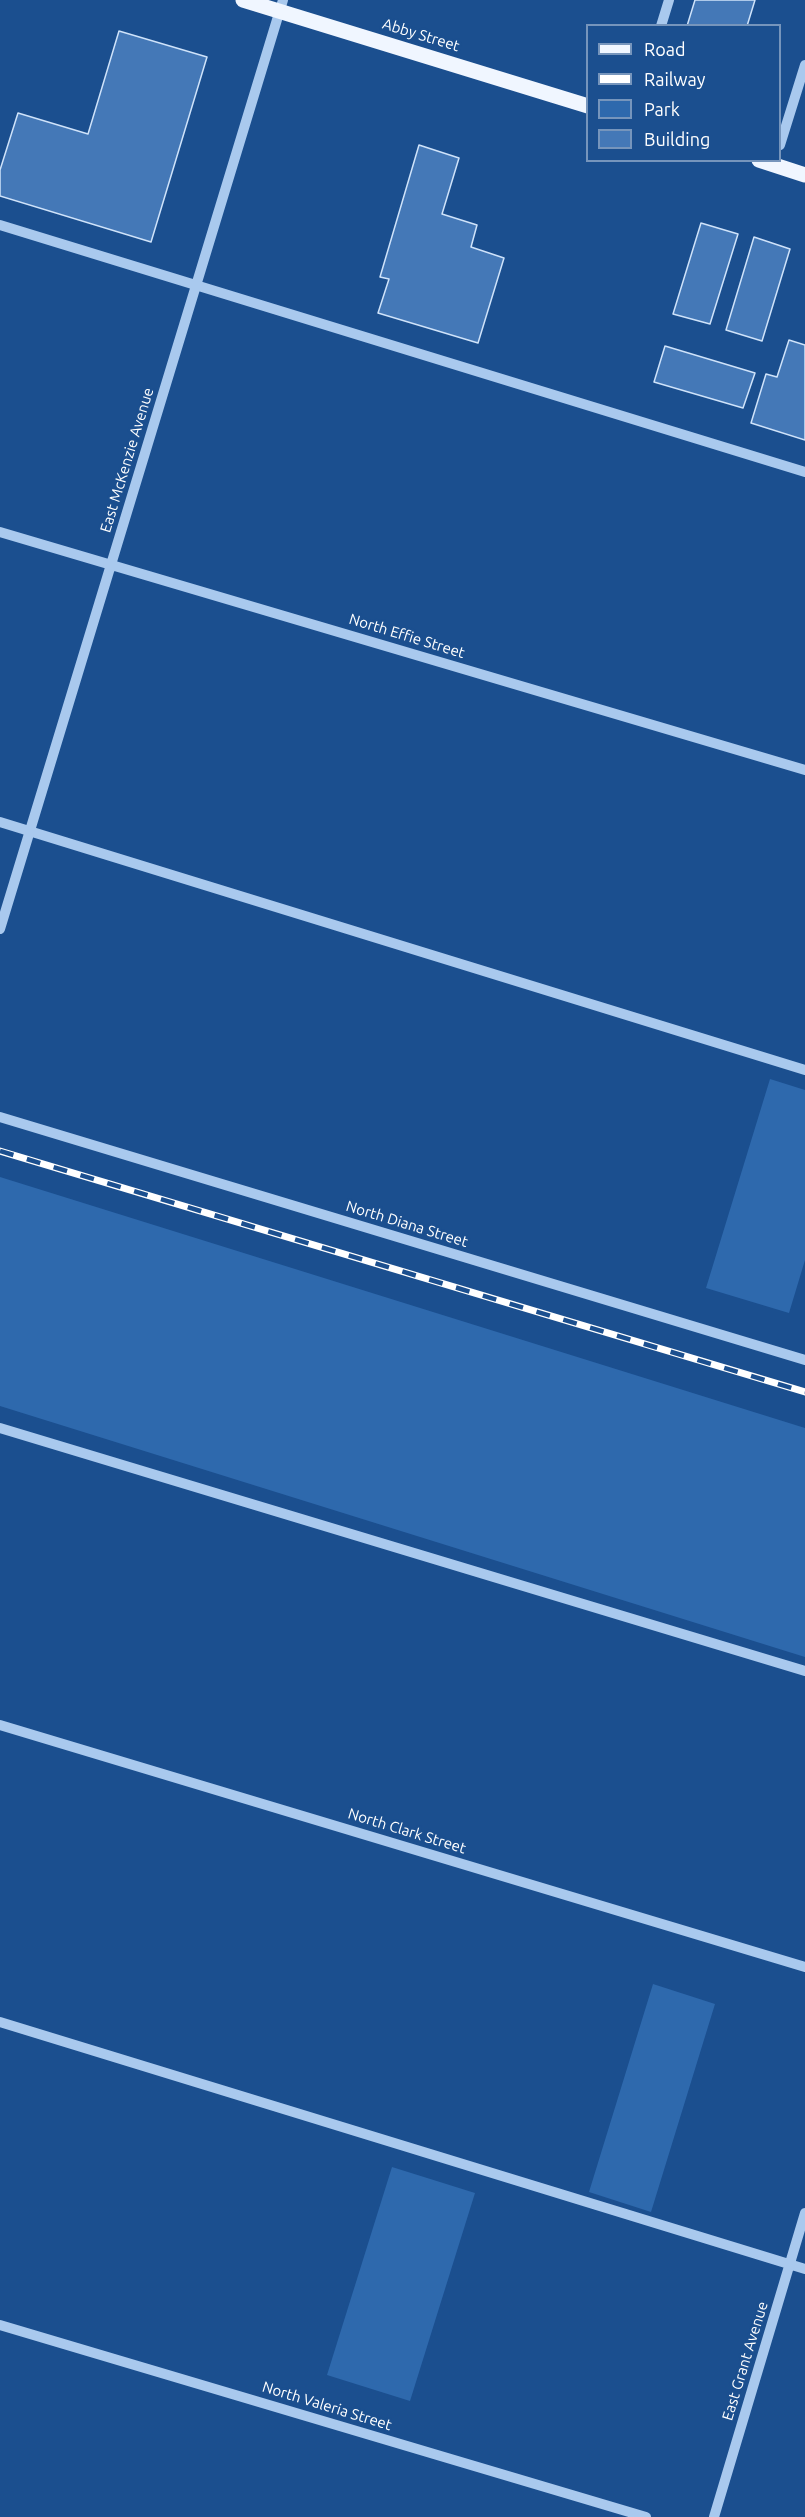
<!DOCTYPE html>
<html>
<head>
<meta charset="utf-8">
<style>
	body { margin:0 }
	#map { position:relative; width:805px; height:2517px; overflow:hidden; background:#1b4f8f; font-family:Ubuntu,sans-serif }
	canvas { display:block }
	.legend { position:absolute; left:586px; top:24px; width:195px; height:138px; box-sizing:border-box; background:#1b4f8f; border:2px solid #7695bc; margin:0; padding:8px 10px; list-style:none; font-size:18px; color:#fff }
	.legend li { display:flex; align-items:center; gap:12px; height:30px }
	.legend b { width:30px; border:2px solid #7695bc }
</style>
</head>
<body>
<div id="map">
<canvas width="805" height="2517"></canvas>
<ul class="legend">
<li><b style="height:8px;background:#f0f6ff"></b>Road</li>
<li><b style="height:8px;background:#fff"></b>Railway</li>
<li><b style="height:16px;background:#2e69ad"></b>Park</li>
<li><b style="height:16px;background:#4478b7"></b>Building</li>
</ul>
</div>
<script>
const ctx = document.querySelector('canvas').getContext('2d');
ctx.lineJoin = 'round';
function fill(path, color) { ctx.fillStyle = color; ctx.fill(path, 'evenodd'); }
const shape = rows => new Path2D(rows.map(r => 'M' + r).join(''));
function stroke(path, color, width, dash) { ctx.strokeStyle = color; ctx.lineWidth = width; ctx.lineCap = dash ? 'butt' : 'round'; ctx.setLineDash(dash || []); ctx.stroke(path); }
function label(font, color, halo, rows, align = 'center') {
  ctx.font = font + ' Ubuntu,sans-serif'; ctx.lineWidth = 5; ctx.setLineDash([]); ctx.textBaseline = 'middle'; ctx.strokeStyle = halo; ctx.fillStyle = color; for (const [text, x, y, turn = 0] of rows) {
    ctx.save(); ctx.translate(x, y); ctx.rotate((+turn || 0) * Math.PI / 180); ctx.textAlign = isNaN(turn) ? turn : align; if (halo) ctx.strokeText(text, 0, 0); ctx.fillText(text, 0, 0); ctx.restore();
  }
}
fill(shape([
	[770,1079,805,1090,805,1260,789,1313,706,1288],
	[0,1177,805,1428,805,1657,0,1406],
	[653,1984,715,2004,651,2212,589,2192],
	[392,2167,475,2193,410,2401,327,2375]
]), '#2e69ad');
const building = shape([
	[695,0,755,0,747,26,687,26,695,0],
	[119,31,207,57,151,242,0,196,0,170,18,113,88,134,119,31],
	[419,145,459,158,442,214,477,225,471,247,504,258,478,343,378,313,389,279,380,277,419,145],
	[701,223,738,234,710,324,673,314,701,223],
	[754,237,790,249,762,341,726,330,754,237],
	[789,340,805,345,805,440,751,423,766,374,777,377,789,340],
	[665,346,755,373,743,408,654,382,665,346]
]);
fill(building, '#4478b7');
stroke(building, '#cfe3fa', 1.5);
stroke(shape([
	[661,26,669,0],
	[780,145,805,65],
	[0,225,805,472],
	[0,532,805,770],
	[0,822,805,1070],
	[0,929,283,0],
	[0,1117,805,1360],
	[0,1428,805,1671],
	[0,1725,805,1967],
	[0,2022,805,2269],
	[0,2325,646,2517],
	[714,2517,805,2213]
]), '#a9c9ee', 10);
stroke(shape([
	[243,0,588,106],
	[759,160,805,175]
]), '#f0f6ff', 15);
const rail = shape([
	[0,1151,805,1392]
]);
stroke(rail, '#fff', 7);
stroke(rail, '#1b4f8f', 4.5, [14]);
label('15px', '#fff', '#1b4f8f', [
	["Abby Street",421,35,17],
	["East McKenzie Avenue",127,460,-73],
	["North Effie Street",407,636,17],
	["North Diana Street",407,1224,17],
	["North Clark Street",407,1831,17],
	["East Grant Avenue",745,2361,-73],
	["North Valeria Street",327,2406,17]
]);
</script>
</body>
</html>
